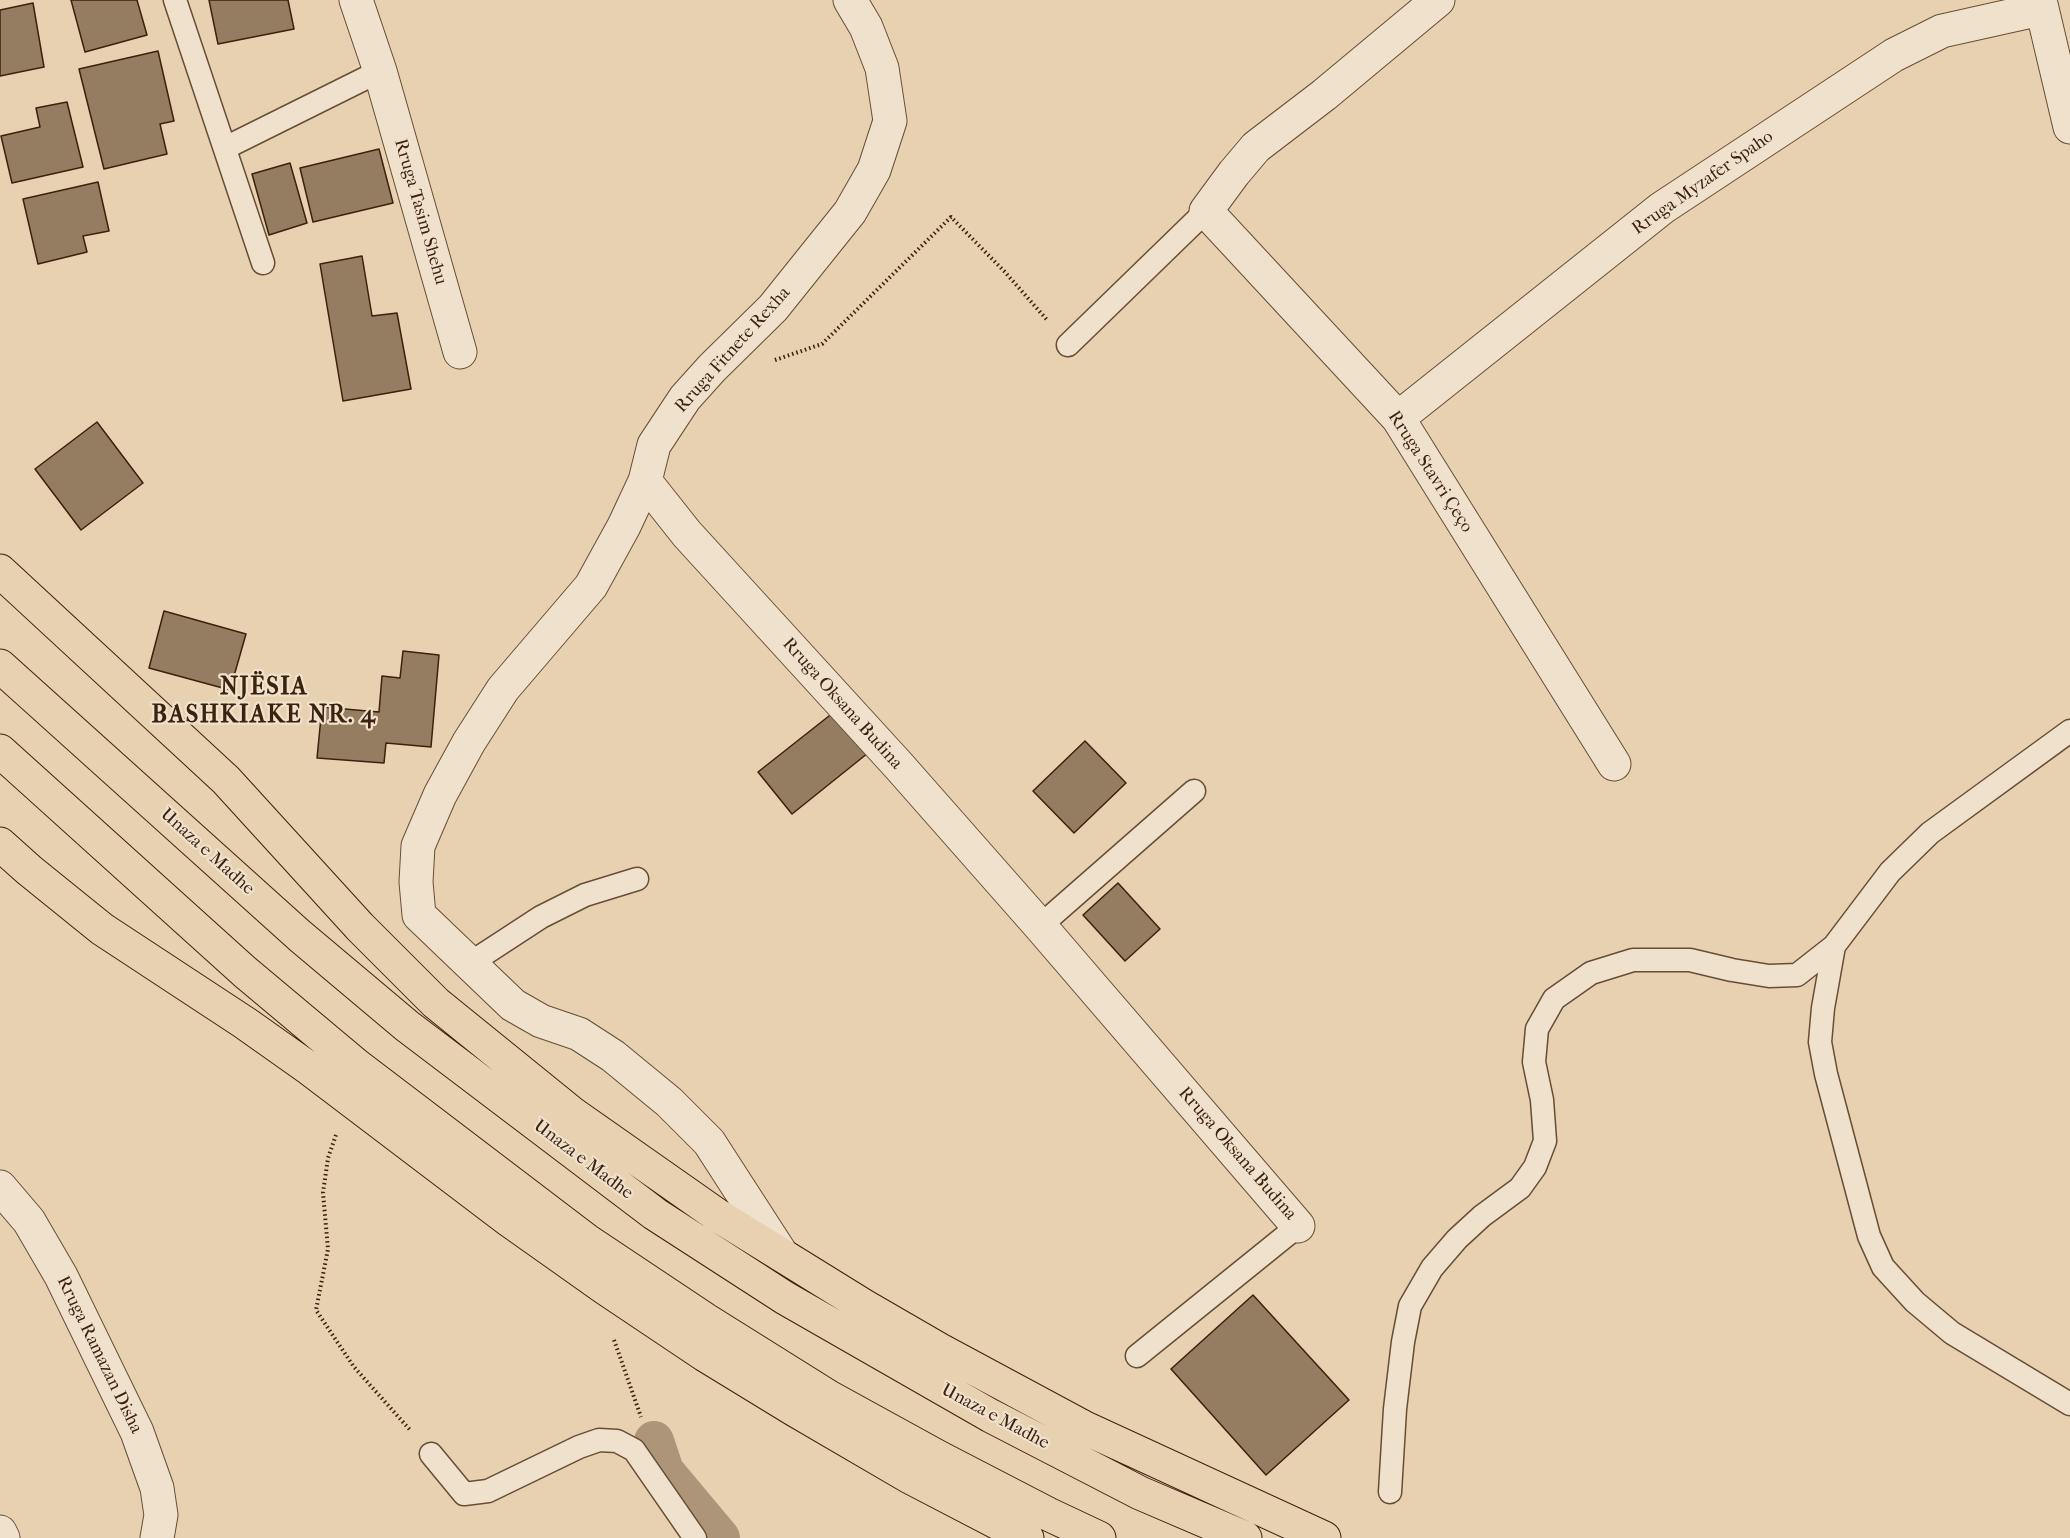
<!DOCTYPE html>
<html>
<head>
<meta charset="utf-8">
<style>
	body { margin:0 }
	canvas { display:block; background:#e7d1b0 }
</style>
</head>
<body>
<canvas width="2070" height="1538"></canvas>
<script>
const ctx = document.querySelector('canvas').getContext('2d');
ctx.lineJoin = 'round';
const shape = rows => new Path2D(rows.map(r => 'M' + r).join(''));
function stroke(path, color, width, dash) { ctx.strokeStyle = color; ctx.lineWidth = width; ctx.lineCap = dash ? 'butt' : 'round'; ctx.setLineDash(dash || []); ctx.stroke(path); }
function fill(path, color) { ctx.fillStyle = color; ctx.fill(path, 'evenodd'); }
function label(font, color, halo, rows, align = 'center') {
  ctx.font = font + ' "IM FELL French Canon",serif'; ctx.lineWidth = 4.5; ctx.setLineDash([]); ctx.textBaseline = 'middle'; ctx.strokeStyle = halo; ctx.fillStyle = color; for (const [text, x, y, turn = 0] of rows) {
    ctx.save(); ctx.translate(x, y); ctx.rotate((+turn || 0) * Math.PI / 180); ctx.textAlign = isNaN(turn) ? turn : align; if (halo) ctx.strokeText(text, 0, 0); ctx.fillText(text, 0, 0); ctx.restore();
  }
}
stroke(shape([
	[654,1441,664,1471,720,1538]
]), '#ad9579', 40);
const building = shape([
	[71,0,137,0,147,35,85,52,71,0],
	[209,0,288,0,294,29,218,44,209,0],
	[33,3,44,67,0,76,0,10,33,3],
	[158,51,174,121,160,124,167,154,104,169,79,69,158,51],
	[67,102,83,167,12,183,1,136,40,127,36,108,67,102],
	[379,149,393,203,313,222,300,168,379,149],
	[290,163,307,223,269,235,252,174,290,163],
	[98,182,109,231,83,236,87,252,38,264,23,199,98,182],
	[362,256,372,316,397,313,411,389,343,401,320,264,362,256],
	[97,422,143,483,81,530,35,469,97,422],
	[164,611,246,634,230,690,149,668,164,611],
	[403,651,439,655,431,747,386,743,384,763,317,758,322,707,379,712,382,676,400,678,403,651],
	[834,712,868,753,792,814,758,772,834,712],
	[1085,741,1126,783,1074,833,1033,791,1085,741],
	[1118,883,1160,929,1125,961,1083,915,1118,883],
	[1253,1295,1349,1400,1266,1475,1171,1369,1253,1295]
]);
fill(building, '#957d62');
stroke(building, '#3c210e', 1.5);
const service = shape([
	[175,0,263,263],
	[225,148,380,71],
	[1068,345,1206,211],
	[1040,926,1194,791],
	[1834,946,1823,1008,1820,1042,1826,1074,1869,1236,1883,1267,1915,1302,1952,1333,2070,1404],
	[469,964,541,917,585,895,637,879],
	[1137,1356,1298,1226],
	[431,1454,464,1494,488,1491,579,1447,599,1440,617,1441,634,1450,695,1538],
	[1390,1492,1395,1409,1403,1342,1410,1306,1432,1268,1457,1239,1482,1216,1520,1188,1535,1167,1545,1141,1542,1100,1534,1062,1537,1029,1554,999,1591,973,1633,960,1690,960,1732,970,1769,976,1797,975,1834,946,1890,872,1930,833,2070,731]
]);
const minor = shape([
	[356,0,380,71,460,352],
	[1438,0,1324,95,1256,147,1234,173,1206,211,1398,418,1614,764],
	[2040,0,2070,127],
	[1398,418,1662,208,1894,55,1942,31,2041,9],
	[645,481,687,534,899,766,1040,926,1298,1226],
	[0,1187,29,1221,61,1276,137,1432,157,1488,161,1515,157,1538],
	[782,1255,709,1142,669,1102,613,1056,579,1034,541,1021,513,1005,419,915,416,882,418,846,440,795,469,742,503,689,591,586,624,526,645,481,654,445,685,398,712,368,773,308,850,212,874,170,890,121,882,68,866,27,850,0],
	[0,1532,3,1538]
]);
const trunk = shape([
	[0,571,226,780,360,927,436,1003,573,1114,717,1215,864,1306,940,1350,1085,1428,1324,1538],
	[0,666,300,936,407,1026,655,1214,785,1298,991,1416,1140,1493,1245,1538],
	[0,751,245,972,356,1065,586,1240,706,1320,829,1397,940,1458,1048,1514,1099,1538],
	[0,844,29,870,102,929,245,1023,310,1069,509,1220,605,1288,705,1355,795,1410,908,1476,1027,1538]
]);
stroke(service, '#674d36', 25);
stroke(minor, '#674d36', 35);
stroke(trunk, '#3c210e', 35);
stroke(shape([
	[775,360,822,344,951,217,1004,271,1048,321],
	[336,1135,328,1158,323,1193,328,1249,316,1310,354,1367,411,1431],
	[614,1340,641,1417]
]), '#3c210e', 4, [1.5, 3]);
stroke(service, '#efe1cc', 22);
stroke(minor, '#efe1cc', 33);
stroke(trunk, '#e7d1b0', 33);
label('18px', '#3c210e', '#efe1cc', [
	["Rruga Myzafer Spaho",1703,183,-35],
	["Rruga Tasim Shehu",420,212,74],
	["Rruga Fitnete Rexha",733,350,-48],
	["Rruga Stavri Çeço",1430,472,57],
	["Rruga Oksana Budina",842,704,48],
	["Unaza e Madhe",207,852,42],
	["Rruga Oksana Budina",1237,1154,49],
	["Unaza e Madhe",583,1160,37],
	["Rruga Ramazan Disha",99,1355,64],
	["Unaza e Madhe",995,1417,28]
]);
ctx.letterSpacing = '1.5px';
label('bold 24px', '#3c210e', '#efe1cc', [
	["NJËSIA",264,688],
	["BASHKIAKE NR. 4",264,716]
]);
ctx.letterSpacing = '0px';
</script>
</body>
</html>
